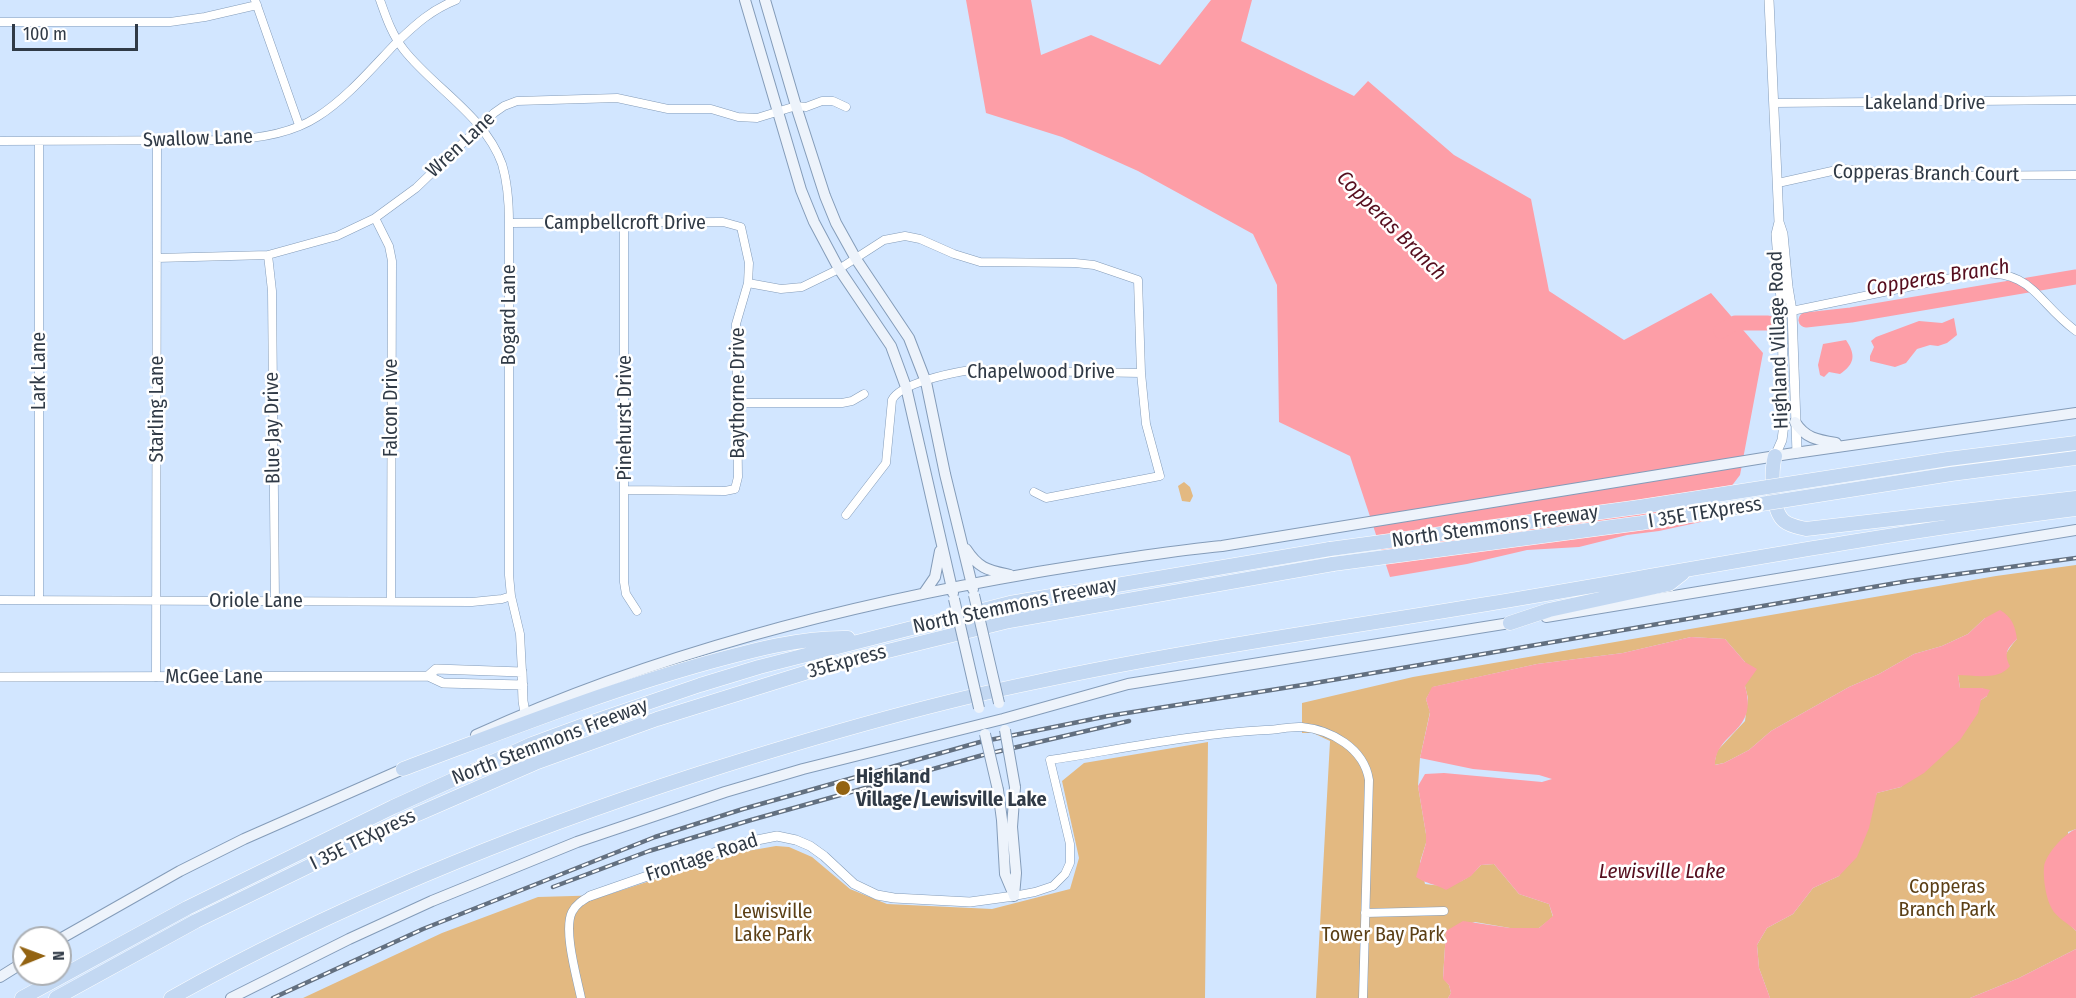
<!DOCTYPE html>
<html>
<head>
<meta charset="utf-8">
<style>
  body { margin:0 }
  #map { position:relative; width:2076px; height:998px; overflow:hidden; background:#d2e6ff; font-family:"Fira Sans Condensed",sans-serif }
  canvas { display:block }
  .north { position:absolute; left:12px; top:926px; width:60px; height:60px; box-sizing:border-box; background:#fff; border:2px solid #acb0b5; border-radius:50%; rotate:89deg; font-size:16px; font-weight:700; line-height:24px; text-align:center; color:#303a46 }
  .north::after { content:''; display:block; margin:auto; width:21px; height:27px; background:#936312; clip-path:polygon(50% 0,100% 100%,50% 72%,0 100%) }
  .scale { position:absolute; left:12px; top:24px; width:126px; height:27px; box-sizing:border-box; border:3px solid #303a46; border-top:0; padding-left:8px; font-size:18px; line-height:21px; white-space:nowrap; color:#303a46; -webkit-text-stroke:4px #fff; paint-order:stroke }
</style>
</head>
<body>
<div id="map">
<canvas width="2076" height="998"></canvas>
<div class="north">N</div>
<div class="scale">100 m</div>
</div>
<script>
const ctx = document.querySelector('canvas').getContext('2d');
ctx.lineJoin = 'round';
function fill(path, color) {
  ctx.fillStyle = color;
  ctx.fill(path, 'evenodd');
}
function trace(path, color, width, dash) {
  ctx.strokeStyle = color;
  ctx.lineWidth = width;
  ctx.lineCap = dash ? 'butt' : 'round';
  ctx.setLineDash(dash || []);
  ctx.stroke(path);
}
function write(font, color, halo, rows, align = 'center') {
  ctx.font = font + ' "Fira Sans Condensed",sans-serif';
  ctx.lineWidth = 5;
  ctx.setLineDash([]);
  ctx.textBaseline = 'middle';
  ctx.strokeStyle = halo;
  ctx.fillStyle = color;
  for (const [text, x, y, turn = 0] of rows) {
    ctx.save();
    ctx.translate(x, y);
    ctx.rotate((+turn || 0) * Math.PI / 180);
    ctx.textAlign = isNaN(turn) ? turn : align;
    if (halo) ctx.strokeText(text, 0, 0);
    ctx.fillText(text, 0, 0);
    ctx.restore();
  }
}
const green = new Path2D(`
  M1184 482 1190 487 1193 496 1190 502 1182 501 1178 486Z
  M2076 565V829L2068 832 2071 926 2076 931V949L2019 978 1970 998H1770L1759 968 1757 945 1767 928 1793 914 1813 888 1839 876 1877 793 1901 787 1981 700 1987 696 1982 688H1960L1958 675H1995C2003 662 2006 650 2017 639L1985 618 1968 634 1942 646 1914 654 1879 674 1849 687 1771 731 1749 750 1724 763 1714 765 1717 751 1745 721 1748 698 1745 686V662L1725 639 1691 637 1623 653 1537 664 1433 687 1426 699 1430 712 1420 758 1418 786 1426 834V843L1420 862 1425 884C1449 888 1465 884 1481 865L1494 864 1519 894 1549 904 1553 917 1539 928H1510L1475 922 1446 931 1443 978 1449 985 1451 993 1448 998H1316L1330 741 1313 733H1302V703L1413 677 1996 576Z
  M1208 742 1205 998H303L442 933 538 897 607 895 736 853 776 846 789 847 812 857 850 889 887 904 992 909 1070 889 1079 858 1062 781 1084 763Z`);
const water = new Path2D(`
  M966 0H1031L1041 55 1091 35 1160 65 1211 0H1252L1241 41 1354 96 1368 81 1454 155 1531 199 1549 291 1624 340 1711 293 1763 353 1740 475 1705 521 1659 531 1627 535 1579 547 1527 550 1467 564 1390 577 1350 456 1279 422 1277 285 1253 234 1138 171 1062 137 986 113Z
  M1954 318 1957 335 1947 343 1938 346 1930 345 1917 349 1906 363 1895 367 1870 361V356L1874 347 1871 341 1876 337 1919 321 1942 323Z
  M1846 340C1856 355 1855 364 1840 374L1829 372 1824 377 1820 375 1818 365 1823 344Z
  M2000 610C2012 617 2015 626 2017 639 2008 648 2003 653 2010 666 1999 681 1973 675 1958 675L1960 688H1982L1990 690 1987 696 1981 700 1978 713 1960 740 1924 773 1901 787 1877 793 1869 828 1857 857 1839 876 1813 888 1793 914 1767 928 1757 945 1759 968 1770 998H1448L1451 993 1449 985 1443 979 1446 931 1463 921 1510 928H1539L1553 916 1549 904 1519 894 1494 864 1481 865 1471 876 1446 890C1436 884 1426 884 1416 877L1426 843V834L1418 786 1425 774 1444 773 1542 782 1552 779 1539 775 1473 769 1420 758 1430 713 1426 699 1432 687 1537 664 1623 653 1691 637 1725 639 1745 662 1757 669 1745 686C1759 733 1716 731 1715 765L1724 763 1749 750 1771 731 1849 687 1879 674 1914 654 1942 646 1968 634 1985 618Z
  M2076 829V931C2069 924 2056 917 2052 909 2046 899 2043 879 2044 867 2045 855 2065 833 2076 829Z
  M2076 949V998H1970L2019 978Z`);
const river = new Path2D(`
  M1806 320 1851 315 2076 277
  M1721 331 1735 323H1768`);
const minor = new Path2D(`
  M255 0 299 125
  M380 0C386 17 392 35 404 50 434 88 485 116 502 164 508 184 509 203 509 223V575L511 596 520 634 522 672
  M0 22H170L205 17 257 5
  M1774 103 2076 100
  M0 141 224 140C254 139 291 134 317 117 347 98 372 68 397 42 416 24 431 10 456 0
  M39 141V600
  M1778 183 1841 169 1940 176 2076 175
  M375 218 389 246 392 261 391 601
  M624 222V582L626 594 637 611
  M509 223 723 222 741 227 749 263 748 283 736 324 738 477 735 489 725 491 625 490
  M268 255 272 291 275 602
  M157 258 268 255 337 236 375 218 416 188 494 113 504 106 517 101 617 98 668 109H711L738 117 757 118 796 106 806 107 822 101H833L846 107
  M748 283 781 289 802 287 839 269 884 240 905 236 920 239 954 254 980 262 1075 263 1094 265 1138 280 1141 373 1146 424 1160 476 1046 498 1034 492
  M1782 313 1971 274C2034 268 2034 300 2076 331
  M737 403H842L852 401 864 394
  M846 515 886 463 892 400C900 383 952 373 970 370L1141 373
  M0 600 472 602 502 599 511 596
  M156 677 157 141
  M1014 896 1035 892 1053 886 1065 874 1070 863V844L1050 760C1121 749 1193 734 1265 730 1277 730 1290 726 1302 727 1331 730 1364 748 1369 780L1363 998
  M1365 913 1444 911
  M581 998C577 978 563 930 572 912 576 904 583 900 590 896`);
const tertiary = new Path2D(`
  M1769 0 1779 222 1776 234 1782 313 1784 424 1782 440 1775 456
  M1779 222 1783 234 1788 287 1792 311 1797 453
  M428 676 436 669 522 672 523 701 525 713
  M0 677 428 676 443 683 523 685
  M590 896 742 843 777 836 796 840 810 846 824 856 854 884 877 895 894 898 970 902 1014 896`);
const secondary = new Path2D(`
  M745 0 801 190 814 222 839 269 891 346 906 387 953 593
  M765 0 796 106 825 196 836 223 856 259 909 338 926 382 945 474 973 589
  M1795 422C1805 438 1817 440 1836 443
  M966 549C979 569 988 570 1010 575
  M924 593 935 577 940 551
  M1546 617 2076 530
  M476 735C654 654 845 605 1038 572 1099 562 1160 552 1222 546L1788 454 2076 413
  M998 790 1002 820 1005 874 1013 893
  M1014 896 1016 873 1012 827 1015 787
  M60 939 180 871 244 839 410 766
  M0 977 24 962
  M231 998 349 939 432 901 577 842 725 792 803 769 1003 719 1128 684 1516 622`);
const motorway = new Path2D(`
  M1775 456C1771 471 1771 510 1784 521 1790 526 1798 527 1806 529L2076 498
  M1510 623 1549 610 1669 584 1683 573
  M403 769C505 731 605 691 710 662 754 650 802 637 848 638
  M22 998 187 908 393 807 532 744 589 723 700 685 759 667 1010 603 1330 549
  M56 998 196 921 404 820 535 763 657 719 827 666 1009 621 1333 564
  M171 998C339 904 518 832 701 773 811 738 923 705 1036 682 1186 650 1337 629 1487 604 1683 571 1879 534 2076 509`);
const rail = new Path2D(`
  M553 887 649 851 751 820 983 755 1129 721
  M273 998 423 929 655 837 743 809 980 742 1108 716 1309 684 1908 581 2076 558`);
const secondaryBridge = new Path2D(`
  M974 595 999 703
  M954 599 979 708
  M1005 730 1015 787
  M985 734 998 790`);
const motorwayBridge = new Path2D(`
  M1330 549 1639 507 1948 459 2076 443
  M1333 564 1641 523 1951 474 2076 458`);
const markers = [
  [843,788,8,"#936312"]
];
const streetNames = [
  ["Lakeland Drive",1925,103],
  ["Swallow Lane",198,139,-2],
  ["Wren Lane",461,145,-43],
  ["Copperas Branch Court",1926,174,1],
  ["Campbellcroft Drive",625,223],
  ["Bogard Lane",509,315,-90],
  ["Highland Village Road",1779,340,-92],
  ["Lark Lane",39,371,-90],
  ["Chapelwood Drive",1041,372],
  ["Baythorne Drive",738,393,-90],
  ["Falcon Drive",391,408,-90],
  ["Starling Lane",157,409,-90],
  ["Pinehurst Drive",625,418,-90],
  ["Blue Jay Drive",273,428,-91],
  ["I 35E TEXpress",1705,513,-9],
  ["North Stemmons Freeway",1495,527,-8],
  ["Oriole Lane",256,601],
  ["North Stemmons Freeway",1015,606,-12],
  ["35Express",847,662,-15],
  ["McGee Lane",214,677],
  ["North Stemmons Freeway",550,742,-21],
  ["I 35E TEXpress",363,840,-26],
  ["Frontage Road",702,858,-18]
];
const poiNames = [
  ["Highland",856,777],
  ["Village/Lewisville Lake",856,800]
];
const parkNames = [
  ["Copperas",1947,887],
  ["Branch Park",1947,910],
  ["Lewisville",773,912],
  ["Lake Park",773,935],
  ["Tower Bay Park",1383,935]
];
const waterNames = [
  ["Copperas Branch",1391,226,45],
  ["Copperas Branch",1938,278,-9],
  ["Lewisville Lake",1662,872]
];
fill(green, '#e3b981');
fill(water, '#fd9ea7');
trace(river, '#fd9ea7', 15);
trace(minor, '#849cb9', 9);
trace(tertiary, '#849cb9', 10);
trace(secondary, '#849cb9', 12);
trace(motorway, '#fff', 15);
trace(minor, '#fff', 8);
trace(tertiary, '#fff', 9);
trace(secondary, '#edf3fb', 10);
trace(motorway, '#c3d8f2', 14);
trace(rail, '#637080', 4.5);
trace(rail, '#fff', 2, [7]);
trace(secondaryBridge, '#849cb9', 12, []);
trace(motorwayBridge, '#fff', 15, []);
trace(secondaryBridge, '#edf3fb', 10);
trace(motorwayBridge, '#c3d8f2', 14);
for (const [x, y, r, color] of markers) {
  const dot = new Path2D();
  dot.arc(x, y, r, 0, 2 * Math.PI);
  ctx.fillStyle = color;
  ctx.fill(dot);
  trace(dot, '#fff', 2);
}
write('20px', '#303a46', '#fff', streetNames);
write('bold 20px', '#303a46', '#fff', poiNames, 'left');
write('20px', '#5b3f15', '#fff', parkNames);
write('italic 21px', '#560e1e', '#fff', waterNames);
</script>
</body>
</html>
